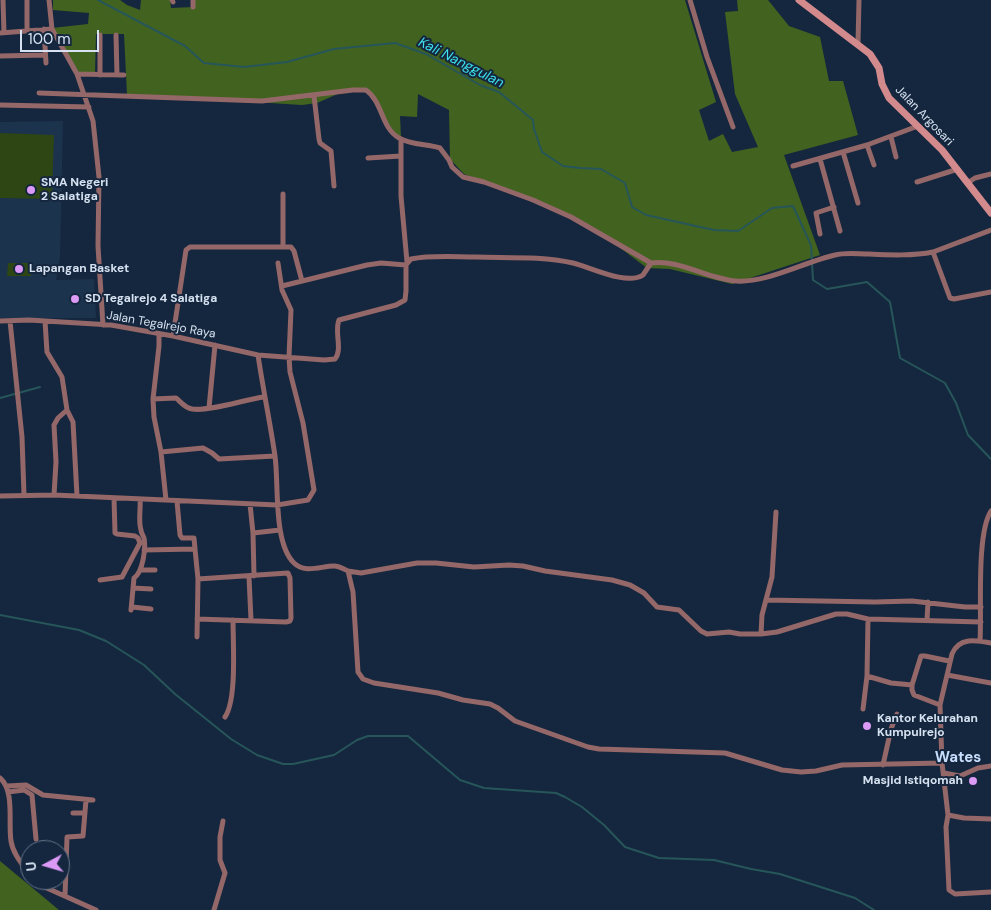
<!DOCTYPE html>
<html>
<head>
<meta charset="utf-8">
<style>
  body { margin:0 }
  #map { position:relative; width:991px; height:910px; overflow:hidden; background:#15273e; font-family:"DM Sans",sans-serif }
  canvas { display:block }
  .north { position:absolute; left:20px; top:840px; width:50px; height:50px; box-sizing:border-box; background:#15273e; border:1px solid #627286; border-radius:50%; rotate:264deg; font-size:14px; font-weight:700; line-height:20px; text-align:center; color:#d6e2f1 }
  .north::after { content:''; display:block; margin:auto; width:18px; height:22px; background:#da9af6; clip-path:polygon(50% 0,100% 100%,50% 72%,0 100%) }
  .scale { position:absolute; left:20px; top:30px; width:79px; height:22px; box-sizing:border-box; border:2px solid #d6e2f1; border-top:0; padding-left:6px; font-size:15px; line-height:18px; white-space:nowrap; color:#d6e2f1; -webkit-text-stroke:4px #15273e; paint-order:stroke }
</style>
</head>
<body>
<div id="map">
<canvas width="991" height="910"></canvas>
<div class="north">U</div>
<div class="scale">100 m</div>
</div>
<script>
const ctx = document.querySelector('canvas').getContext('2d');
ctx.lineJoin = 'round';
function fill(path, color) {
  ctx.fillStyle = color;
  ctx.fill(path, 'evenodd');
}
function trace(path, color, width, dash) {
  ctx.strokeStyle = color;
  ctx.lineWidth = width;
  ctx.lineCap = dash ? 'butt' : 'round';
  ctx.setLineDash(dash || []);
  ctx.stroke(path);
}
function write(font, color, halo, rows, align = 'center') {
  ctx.font = font + ' "DM Sans",sans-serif';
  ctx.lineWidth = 4;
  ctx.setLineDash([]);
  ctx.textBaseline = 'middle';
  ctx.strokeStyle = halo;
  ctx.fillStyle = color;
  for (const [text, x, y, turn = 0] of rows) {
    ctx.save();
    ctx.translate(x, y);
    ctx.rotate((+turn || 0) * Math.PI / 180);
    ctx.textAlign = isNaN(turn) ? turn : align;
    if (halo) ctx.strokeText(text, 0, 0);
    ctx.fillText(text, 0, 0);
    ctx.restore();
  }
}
const built = new Path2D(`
  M63 121 60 258 56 280 94 279 96 318H0V122Z`);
const green = new Path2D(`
  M0 133 54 135 52 199 0 198Z
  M8 263H31V276H7Z`);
const forest = new Path2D(`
  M53 0H120L127 5 140 10 141 0H170L171 8 194 7V0H685L716 102 699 110 709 141 723 134 732 152 758 147 735 94 725 12 738 11 737 0H768L789 26 820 37 829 81H843L858 135 784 155 820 255 732 284 670 269 647 268 615 244 570 217 464 174 450 159 449 110 418 94 417 117 400 116 401 138 396 135 368 93 349 89 317 103 302 105 127 94 124 34H96L95 73 77 74 52 28 88 24 89 13 53 10Z
  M0 861 59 910H0Z`);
const stream = new Path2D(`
  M98 0 185 46 204 63 244 67 287 62 334 49 395 43 426 54 480 85 499 92 533 120 534 129 542 152 563 166 580 168 601 169 625 183 632 207 646 215 714 230 738 231 772 208 793 206 811 245 813 280 827 289 867 282 890 302 900 358 945 383 956 403 968 435 991 459
  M0 398 40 387
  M0 615 79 630 106 641 144 665 175 694 231 739 257 755 283 764H293L334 755 357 740 368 736H408L460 780 484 788 556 793 565 797 582 807 604 825 625 847 659 858 714 860 751 869 780 874 855 898 874 910`);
const street = new Path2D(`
  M3 0 4 33
  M49 0 52 29
  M172 0 173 2
  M193 0V7
  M690 0 707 57 733 127
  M44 29 46 63
  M27 31V0
  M0 33 52 29 77 74 93 121 99 177 98 246 103 325
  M100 35V75
  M116 35 117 75
  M858 43 859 0
  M0 56 45 55
  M77 74 124 75
  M39 93 262 101 353 90H366C383 102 381 128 399 138 411 145 427 144 440 148L449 160 452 167 463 177 484 182 533 200 571 217 651 263
  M314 96 319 139 320 143 331 151 334 186
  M0 105 89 107
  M891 137 896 157
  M401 140V196L407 262
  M867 145 874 165
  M843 152 858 203
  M368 158 401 156
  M820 159 840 231
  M793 166 867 145 918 126
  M917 182 958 169
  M969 182 975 178 991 174
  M283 194V247
  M820 234 816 213 834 207
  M933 252 991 230
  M282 286 367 265 381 263 406 265
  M0 321 29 320 111 325 173 336 258 355 324 360 335 359C343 349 334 332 339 320L396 305 405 300 406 291V265L411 259C431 255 455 257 476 257 508 258 541 256 573 263 590 267 627 286 643 275L651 263C679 259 708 279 736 281 767 283 804 262 835 255 846 252 858 254 869 254 890 255 913 256 933 252L950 298 954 299 991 292
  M10 321 22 437 24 495
  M45 321 47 352 62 377 67 410 58 418 54 425 56 462 54 495
  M159 334V346L153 399 154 417 161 452 166 500
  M173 336 186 250 190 247H291L294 251 302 281
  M258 355C263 389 270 422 275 456 279 484 273 543 294 563 305 574 321 566 334 566 339 566 344 569 348 571L353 592 358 672 363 679 374 683 438 693 463 700 490 704 498 708 515 721 588 747 599 749 725 753 782 770 801 772 816 771 842 765 942 763 948 815 964 818 991 819
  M153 399 176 398C181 402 185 408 192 409 209 412 246 399 264 397
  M209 408 215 345
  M67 410 73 422 77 496
  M161 452 203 448 212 453 219 459 275 456
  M0 496 54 495 277 505 308 500 314 490 303 423 290 372 289 357 291 310 282 290 278 263
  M177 501 180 535 182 538H194L195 549
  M250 504 253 533 254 576
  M776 512 772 577 762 615 761 634 777 632 836 614H847L868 619 981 622
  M253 533 280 530
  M144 550 195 549 198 579 197 637
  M140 570H155
  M348 571 361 573 417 563H436L474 567 509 565 523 566 545 571 612 580 630 585 644 593 657 607 679 610 701 631 707 634 729 632 740 634H761
  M249 577 251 620
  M100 580 122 577 140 543 138 538 135 536 117 534 115 533 114 498
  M133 588 151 589
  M766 600 875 602 912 601 965 607H981
  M132 607 151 609
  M131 610 134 578C143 572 146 548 144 538 143 535 141 533 141 530 138 521 141 509 140 499
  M197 619 286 622 290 621 291 618 290 578 288 573 198 579
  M927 620 928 602
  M980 641C982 611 976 534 991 511
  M947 675 991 683
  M867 676 891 683 912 685
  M940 705 914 695 912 690V685L921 656H925L949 661
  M863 709 867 676 868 619
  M225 717C237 700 233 643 233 620
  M942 763 940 705 952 654C959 637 976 640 991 643
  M883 765 891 729 897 714
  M944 773 960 776 978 768 991 766
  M0 778C15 791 8 822 11 841 13 854 22 864 30 875
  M7 786 26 785 43 795 93 800
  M8 792 24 790 32 795 36 839
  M73 813H85
  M948 815 946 827 949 890 955 894 991 892
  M35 880 40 885 96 910
  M65 896 67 837 83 836 86 800
  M214 910 225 873 220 860V837L223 821`);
const secondary = new Path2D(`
  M799 0 870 54 879 68 882 84 889 98 942 150 991 213`);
const markers = [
  [31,190,5,"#da9af6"],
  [19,269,5,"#da9af6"],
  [75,299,5,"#da9af6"],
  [867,726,5,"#da9af6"],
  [973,781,5,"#da9af6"]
];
const streetNames = [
  ["Jalan Argosari",924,116,46],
  ["Jalan Tegalrejo Raya",161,325,10]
];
const poiNames = [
  ["SMA Negeri",41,183],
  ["2 Salatiga",41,197],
  ["Lapangan Basket",29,269],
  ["SD Tegalrejo 4 Salatiga",85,299],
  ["Kantor Kelurahan",877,719],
  ["Kumpulrejo",877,733],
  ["Masjid Istiqomah",963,781,"right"]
];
const waterNames = [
  ["Kali Nanggulan",461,63,27]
];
const quarterNames = [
  ["Wates",958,758]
];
fill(built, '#1c334e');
fill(green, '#2d4614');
fill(forest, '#41631f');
trace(stream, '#27565a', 2);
trace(street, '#946768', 5);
trace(secondary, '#d28a8d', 7);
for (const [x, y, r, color] of markers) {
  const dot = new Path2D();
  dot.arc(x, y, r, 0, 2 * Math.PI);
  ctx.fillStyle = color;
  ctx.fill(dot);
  trace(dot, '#15273e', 2);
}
write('12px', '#d6e2f1', '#15273e', streetNames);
write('bold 12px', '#d6e2f1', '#15273e', poiNames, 'left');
write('italic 14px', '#3ddde9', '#15273e', waterNames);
write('bold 15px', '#c7defd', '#15273e', quarterNames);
</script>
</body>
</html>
